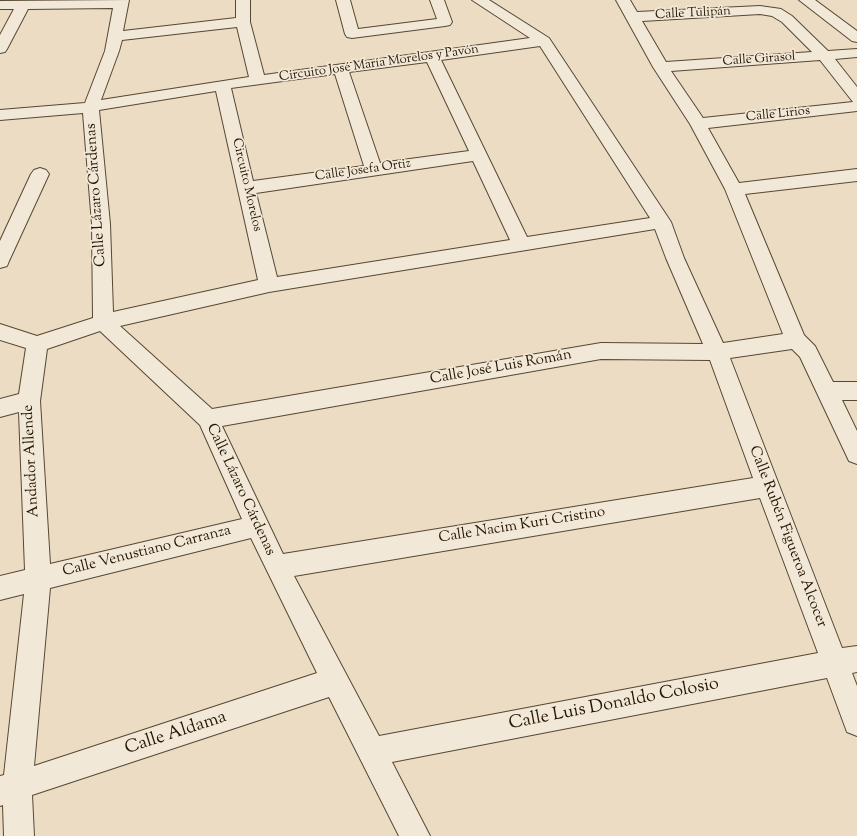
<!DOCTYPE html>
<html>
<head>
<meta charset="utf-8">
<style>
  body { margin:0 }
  canvas { display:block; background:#ebdcc3 }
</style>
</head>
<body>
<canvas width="857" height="836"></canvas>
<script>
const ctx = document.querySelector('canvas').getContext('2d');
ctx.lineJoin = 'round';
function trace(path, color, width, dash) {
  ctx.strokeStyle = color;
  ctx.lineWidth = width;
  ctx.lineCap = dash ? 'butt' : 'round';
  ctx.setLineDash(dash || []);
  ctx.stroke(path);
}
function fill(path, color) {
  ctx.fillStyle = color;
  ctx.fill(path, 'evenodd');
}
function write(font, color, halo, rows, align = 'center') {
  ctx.font = font + ' "Sorts Mill Goudy",serif';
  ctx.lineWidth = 3.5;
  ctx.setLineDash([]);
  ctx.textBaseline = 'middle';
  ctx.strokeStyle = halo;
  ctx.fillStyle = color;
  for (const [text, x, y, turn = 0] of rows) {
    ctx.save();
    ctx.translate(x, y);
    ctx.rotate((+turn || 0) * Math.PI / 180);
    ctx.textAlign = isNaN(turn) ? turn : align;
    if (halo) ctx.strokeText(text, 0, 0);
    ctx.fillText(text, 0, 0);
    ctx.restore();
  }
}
const minor = new Path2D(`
  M129 0 123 31 236 18V0H250V22L264 75 530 38 472 0H489L549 38 551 41 671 222 684 258 723 343 783 334 725 189 690 124 653 67 616 0H630L637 12 760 6 781 9 792 16 828 51 857 49V57L835 59 857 87V111L708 128 739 183 857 169V181L745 194 804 335 815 346 833 382H857V400H842L857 431V464L849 461 800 357 792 349 730 358 842 648 857 646V672L852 673 857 686V736L847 732 827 678 392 762 430 836H399L329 697 32 795 34 836H4L3 805 0 806V776L4 775 24 594 0 600V576L25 570 19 412 0 417V399L19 394 26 348 0 340V324L37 336 93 318 92 224 83 113 0 120V110L85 103 105 51 113 8 28 9 7 49 5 52 0 53V35L14 9H0V1ZM760 14 772 16 782 22 812 52 666 62 642 21ZM237 27 249 77 101 100 119 51 122 40ZM540 46 650 218 527 237 441 60ZM820 60 853 102 703 118 671 71ZM427 62 469 151 380 163 349 72ZM335 74 364 166 253 181 231 88ZM216 91 258 280 113 312 110 224 99 110ZM473 161 510 240 277 277 256 193ZM655 229 666 258 703 344 601 343 212 409 120 326 269 292ZM100 331 200 425 242 519 50 564 40 401 47 349ZM601 359 710 360 753 478 283 554 222 426ZM760 498 818 653 379 736 294 576ZM251 538 317 673 34 766 50 588Z
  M336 0H350L358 29 437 19 430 0H444L452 22 450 25 445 26 352 38 347 37 345 34Z
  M799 0H815L857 31V42L852 41Z
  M40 168 46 170 49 174 9 261 7 266 0 268V241L31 174 34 170Z`);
const farStreetnames = [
  ["Calle Tulipán",693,14,-3],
  ["Calle Girasol",759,60,-4],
  ["Circuito José María Morelos y Pavón",379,64,-8],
  ["Calle Lirios",778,115,-6],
  ["Calle Josefa Ortiz",363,171,-8],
  ["Circuito Morelos",246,185,77]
];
const streetNames = [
  ["Calle Lázaro Cárdenas",97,195,-94],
  ["Calle José Luis Román",501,368,-10],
  ["Andador Allende",32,461,-93],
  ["Calle Lázaro Cárdenas",240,490,65],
  ["Calle Nacim Kuri Cristino",522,526,-9],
  ["Calle Rubén Figueroa Alcocer",787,537,69],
  ["Calle Venustiano Carranza",147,552,-14]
];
const nearStreetnames = [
  ["Calle Luis Donaldo Colosio",614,705,-11],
  ["Calle Aldama",176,734,-18]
];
trace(minor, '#564832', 2);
fill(minor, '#f2e8d8');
write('13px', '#251601', '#f2e8d8', farStreetnames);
write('15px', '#251601', '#f2e8d8', streetNames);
write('18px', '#251601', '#f2e8d8', nearStreetnames);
</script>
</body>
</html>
